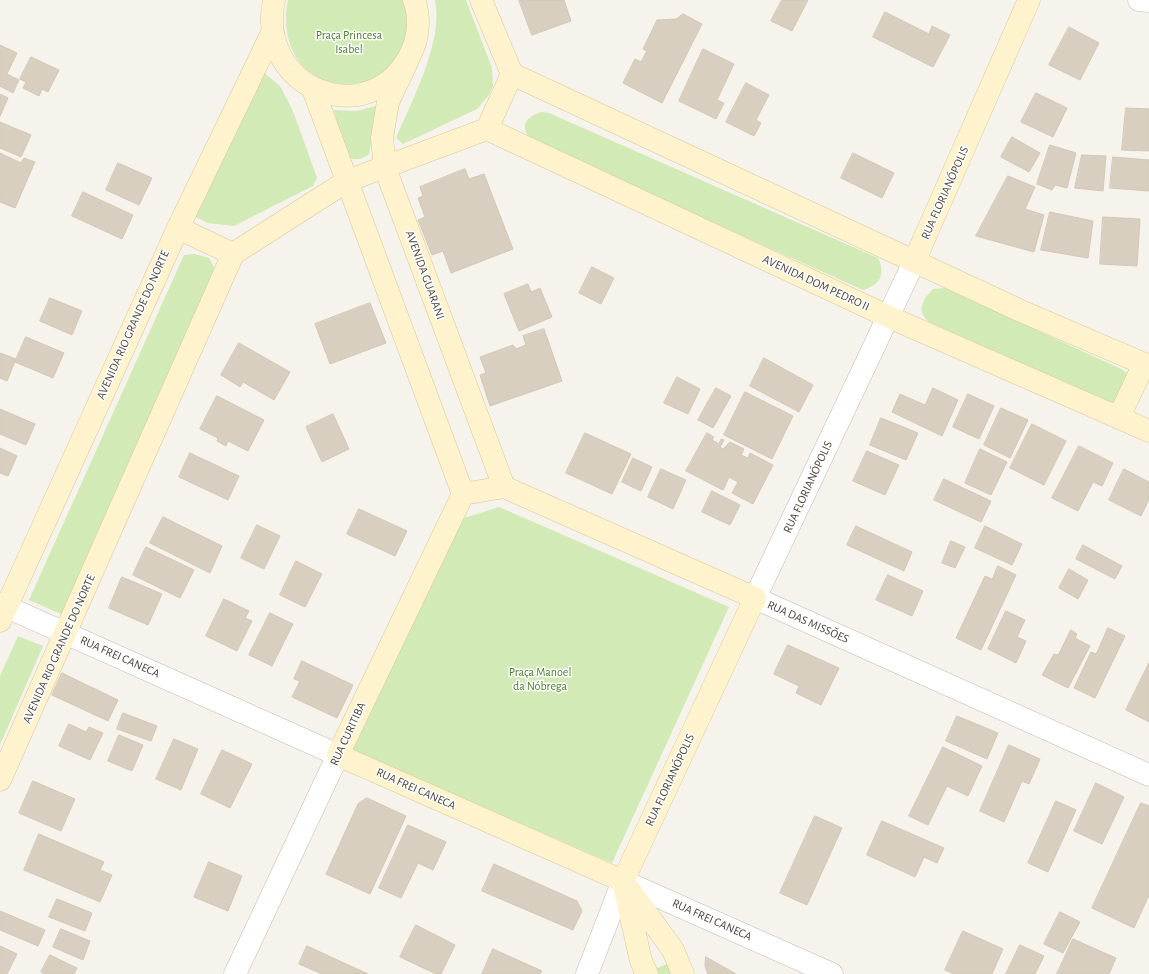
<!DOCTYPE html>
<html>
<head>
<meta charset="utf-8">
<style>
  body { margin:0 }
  canvas { display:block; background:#f6f3ec }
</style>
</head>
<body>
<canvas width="1149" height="974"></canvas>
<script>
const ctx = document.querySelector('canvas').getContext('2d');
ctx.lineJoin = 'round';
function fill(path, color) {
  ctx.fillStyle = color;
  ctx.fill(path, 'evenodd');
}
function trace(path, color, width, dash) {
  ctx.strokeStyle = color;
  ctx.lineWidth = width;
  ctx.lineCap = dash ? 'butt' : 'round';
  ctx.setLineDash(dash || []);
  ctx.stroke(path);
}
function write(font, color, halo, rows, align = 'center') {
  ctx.font = font + ' "Alegreya Sans",sans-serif';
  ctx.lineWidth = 3;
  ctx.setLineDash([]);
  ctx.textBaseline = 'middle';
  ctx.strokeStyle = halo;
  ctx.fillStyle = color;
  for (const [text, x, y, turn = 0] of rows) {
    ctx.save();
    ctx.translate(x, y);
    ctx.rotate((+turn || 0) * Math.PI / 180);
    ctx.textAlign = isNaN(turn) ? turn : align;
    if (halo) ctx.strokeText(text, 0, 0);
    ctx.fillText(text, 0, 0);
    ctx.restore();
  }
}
const green = new Path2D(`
  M288 0H408C408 9 411 35 408 42 406 48 400 53 397 57 394 62 390 68 386 72 377 80 361 84 349 84 301 85 279 43 288 0Z
  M435 0H466L492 68 493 86 489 95 477 109 403 144 396 138C412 101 444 40 435 0Z
  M262 71 280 86 293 111 317 178 313 186 234 226 207 223 194 216Z
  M379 105 369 154C362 160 357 160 348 158L343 148 334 110 357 111Z
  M542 112 549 113 878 258C886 274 880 285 863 290L536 143C518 130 523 117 542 112Z
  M195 254 209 258 215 269 63 615 29 600 184 255Z
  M945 288 1121 369 1129 374 1120 403H1109L929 322C916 311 922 300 933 289Z
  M499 507 729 607 612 863 350 749 458 520Z
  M18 636 43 646 0 745V676Z
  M672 962 677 974H654L652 970Z`);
const building = new Path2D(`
  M519 0H564L571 21 532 35Z
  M782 0H808L792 31 771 21Z
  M885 12 929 34 932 26 950 35 933 67 873 37Z
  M683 14 702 24 662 103 623 83 635 59 641 62 647 51 643 49 657 20 676 19Z
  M1069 27 1099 43 1080 80 1049 65Z
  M0 45 17 53 7 74 19 80 13 93 0 86Z
  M703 49 734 64 717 100 724 103 716 119 679 101Z
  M31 57 59 70 48 92 42 89 39 96 23 88 26 82 20 79Z
  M746 83 769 95 756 120 761 123 754 136 726 122Z
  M1036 93 1067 108 1053 137 1021 122Z
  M0 94 8 98 0 116Z
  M1126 108 1149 109V151L1122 150Z
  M0 122 31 135 21 157 0 148Z
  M1012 137 1040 153 1029 172 1001 157Z
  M1050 145 1076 153 1067 188 1055 185 1052 190 1037 184Z
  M0 153 21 163 24 158 35 162 15 208 0 202Z
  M853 153 894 173 882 198 841 178Z
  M1082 155 1106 156 1103 191 1075 188Z
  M1113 157 1149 160V191L1110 188Z
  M118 163 152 178 139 205 106 190Z
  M465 169 469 179 484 174 513 249 451 273 443 251 432 255 418 220 425 217 418 198 423 196 420 187Z
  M1008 176 1035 187 1025 209 1044 215 1034 252 976 236Z
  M83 192 133 215 122 239 72 216Z
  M1050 212 1093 221 1088 258 1041 250Z
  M1103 217 1140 219 1137 266 1100 264Z
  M592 267 614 278 601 304 579 293Z
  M528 284 531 292 540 288 552 317 519 331 504 294Z
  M50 298 82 311 72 335 40 321Z
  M370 303 386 343 330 364 315 324Z
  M544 329 562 381 490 406 480 375 486 373 480 357 513 345 516 349 526 345 523 336Z
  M26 337 64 353 53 378 15 362Z
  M239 343 290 372 274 400 243 382 240 387 221 375Z
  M0 353 16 359 7 381 0 378Z
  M764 358 813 385 799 412 750 386Z
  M677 377 700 389 688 414 664 403Z
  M716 388 731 396 713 428 698 420Z
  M933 388 958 400 942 436 892 412 900 394 925 405Z
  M745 392 793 416 772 459 724 435Z
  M968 394 994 406 979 439 953 427Z
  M217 396 264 420 248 451 228 441 226 446 217 441 218 438 200 429Z
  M1001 408 1028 420 1010 458 984 445Z
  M0 409 35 424 26 445 0 434Z
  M333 414 349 449 322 462 306 427Z
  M881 418 918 433 906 460 870 445Z
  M1032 424 1066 441 1044 485 1010 468Z
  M585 433 631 454 612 494 566 473Z
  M707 433 714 437 712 440 719 444 721 439 724 440 720 447 723 449 730 442 744 449 741 455 748 458 750 453 773 465 753 504 732 493 738 482 729 477 723 490 686 471Z
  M1079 446 1113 463 1102 486 1093 482 1078 511 1052 498Z
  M0 448 17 456 8 476 0 473Z
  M980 449 1007 462 991 495 965 483Z
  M867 451 899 465 885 495 853 481Z
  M190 453 239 476 228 500 179 477Z
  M633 458 652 467 641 491 622 482Z
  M661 469 686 480 673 509 648 497Z
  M1124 469 1149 482V499L1141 516 1109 500Z
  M944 479 991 501 981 522 934 500Z
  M712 491 740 505 730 525 702 512Z
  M359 509 407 531 395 556 347 534Z
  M163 517 222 546 210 573 150 543Z
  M257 525 280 536 264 569 241 558Z
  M856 526 912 552 904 571 847 545Z
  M985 526 1022 544 1012 565 975 548Z
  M951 541 965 547 955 568 942 563Z
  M1083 545 1122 566 1115 579 1076 559Z
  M146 547 194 570 180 598 133 575Z
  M296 561 322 574 305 607 280 595Z
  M998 566 1016 575 981 650 956 638 985 576 992 579Z
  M1069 569 1088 580 1078 599 1059 588Z
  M888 575 923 591 912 616 876 600Z
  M122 577 162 594 148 625 109 608Z
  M224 599 249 611 245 618 252 621 237 651 206 636Z
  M1006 611 1025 620 1017 637 1026 641 1016 663 988 649Z
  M270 613 293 624 272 666 249 655Z
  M1108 628 1125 636 1095 698 1074 688 1091 652 1096 654Z
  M1071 630 1077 634 1075 638 1090 646 1068 688 1042 675 1054 654 1058 655Z
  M788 645 839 668 821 705 796 693 799 686 774 674Z
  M302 661 353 685 337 718 292 697 300 681 294 679Z
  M1149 663V722L1126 710Z
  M62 673 118 700 108 721 52 695Z
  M123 713 157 726 151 741 117 729Z
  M957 716 998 733 987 759 946 741Z
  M69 724 86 732 89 727 103 733 90 760 59 746Z
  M119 735 143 745 132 771 108 761Z
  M174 739 198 749 181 790 156 779Z
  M1009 745 1040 759 1029 784 1022 781 1004 822 980 811Z
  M943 747 982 766 968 796 947 786 928 825 909 816Z
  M222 750 252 764 230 808 201 794Z
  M33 781 75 799 61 831 19 813Z
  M1096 783 1124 797 1102 844 1074 831Z
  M367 798 406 816 370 894 326 874 358 804Z
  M1056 801 1076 810 1048 872 1028 863Z
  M1141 803 1149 806V895L1134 928 1092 908Z
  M815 816 842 828 807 905 780 893Z
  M882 821 944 848 937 863 924 857 915 877 867 855Z
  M408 825 446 842 433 870 418 863 401 898 379 888Z
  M39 834 104 862 100 870 112 875 100 902 24 870Z
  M209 862 242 876 228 911 194 897Z
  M494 864 577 901 582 911 573 930 482 891Z
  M57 899 92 913 85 931 49 917Z
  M0 911 45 930 38 946 0 930Z
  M1060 912 1080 922 1063 953 1044 944Z
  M416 925 455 945 441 974H436L400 957Z
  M61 929 90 941 83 960 53 947Z
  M963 931 1003 949 992 974H954L945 970Z
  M1073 939 1116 958 1109 974H1057Z
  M1020 945 1044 956 1035 974H1006Z
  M0 946 17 954 7 974H0Z
  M307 946 368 974H322L299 964Z
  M493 949 542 971 540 974H482Z
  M50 955 77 968 74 974H45L41 972Z
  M706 957 736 974H708L705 966Z`);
const street = new Path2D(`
  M1139 0 1149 1
  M914 262 755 598 1149 775
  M0 604 338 755 235 974
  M587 974 623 881 832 974`);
const secondary = new Path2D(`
  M274 0C255 92 374 134 412 51 419 35 420 16 414 0
  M481 0 512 74
  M407 62 388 102 382 138 385 168 504 487
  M512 74 1021 311 1149 366
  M313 89 463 494
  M487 129 889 317 1149 431
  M487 129 512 74
  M178 228 233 254
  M233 254 347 181 487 129
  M914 262 1029 0
  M1119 417 1144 364
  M463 494 504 487 755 598 623 881
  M463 494 338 755 623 881
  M0 621 178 228 272 33
  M0 780 233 254
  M623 881 673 950 683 974
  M625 890 641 961 647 974`);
const parkNames = [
  ["Praça Princesa",349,35],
  ["Isabel",349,49],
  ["Praça Manoel",540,672],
  ["da Nóbrega",540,686]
];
const streetNames = [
  ["RUA FLORIANÓPOLIS",945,193,-66],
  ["AVENIDA GUARANI",425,275,70],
  ["AVENIDA DOM PEDRO II",816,283,25],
  ["AVENIDA RIO GRANDE DO NORTE",133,325,-66],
  ["RUA FLORIANÓPOLIS",808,487,-65],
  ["RUA DAS MISSÕES",808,622,24],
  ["AVENIDA RIO GRANDE DO NORTE",59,649,-66],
  ["RUA FREI CANECA",120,657,24],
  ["RUA CURITIBA",348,734,-65],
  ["RUA FLORIANÓPOLIS",670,780,-65],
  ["RUA FREI CANECA",416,789,24],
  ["RUA FREI CANECA",712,920,24]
];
fill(green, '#d2eab5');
fill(building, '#d8cfc1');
trace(building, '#d3c7b4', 1);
trace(street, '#c2bbae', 23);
trace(secondary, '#d6c79b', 23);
trace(street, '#fff', 22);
trace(secondary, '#fff3cd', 22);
write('12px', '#4a7f2a', '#fff', parkNames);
write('12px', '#4b4439', '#fff', streetNames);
</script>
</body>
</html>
